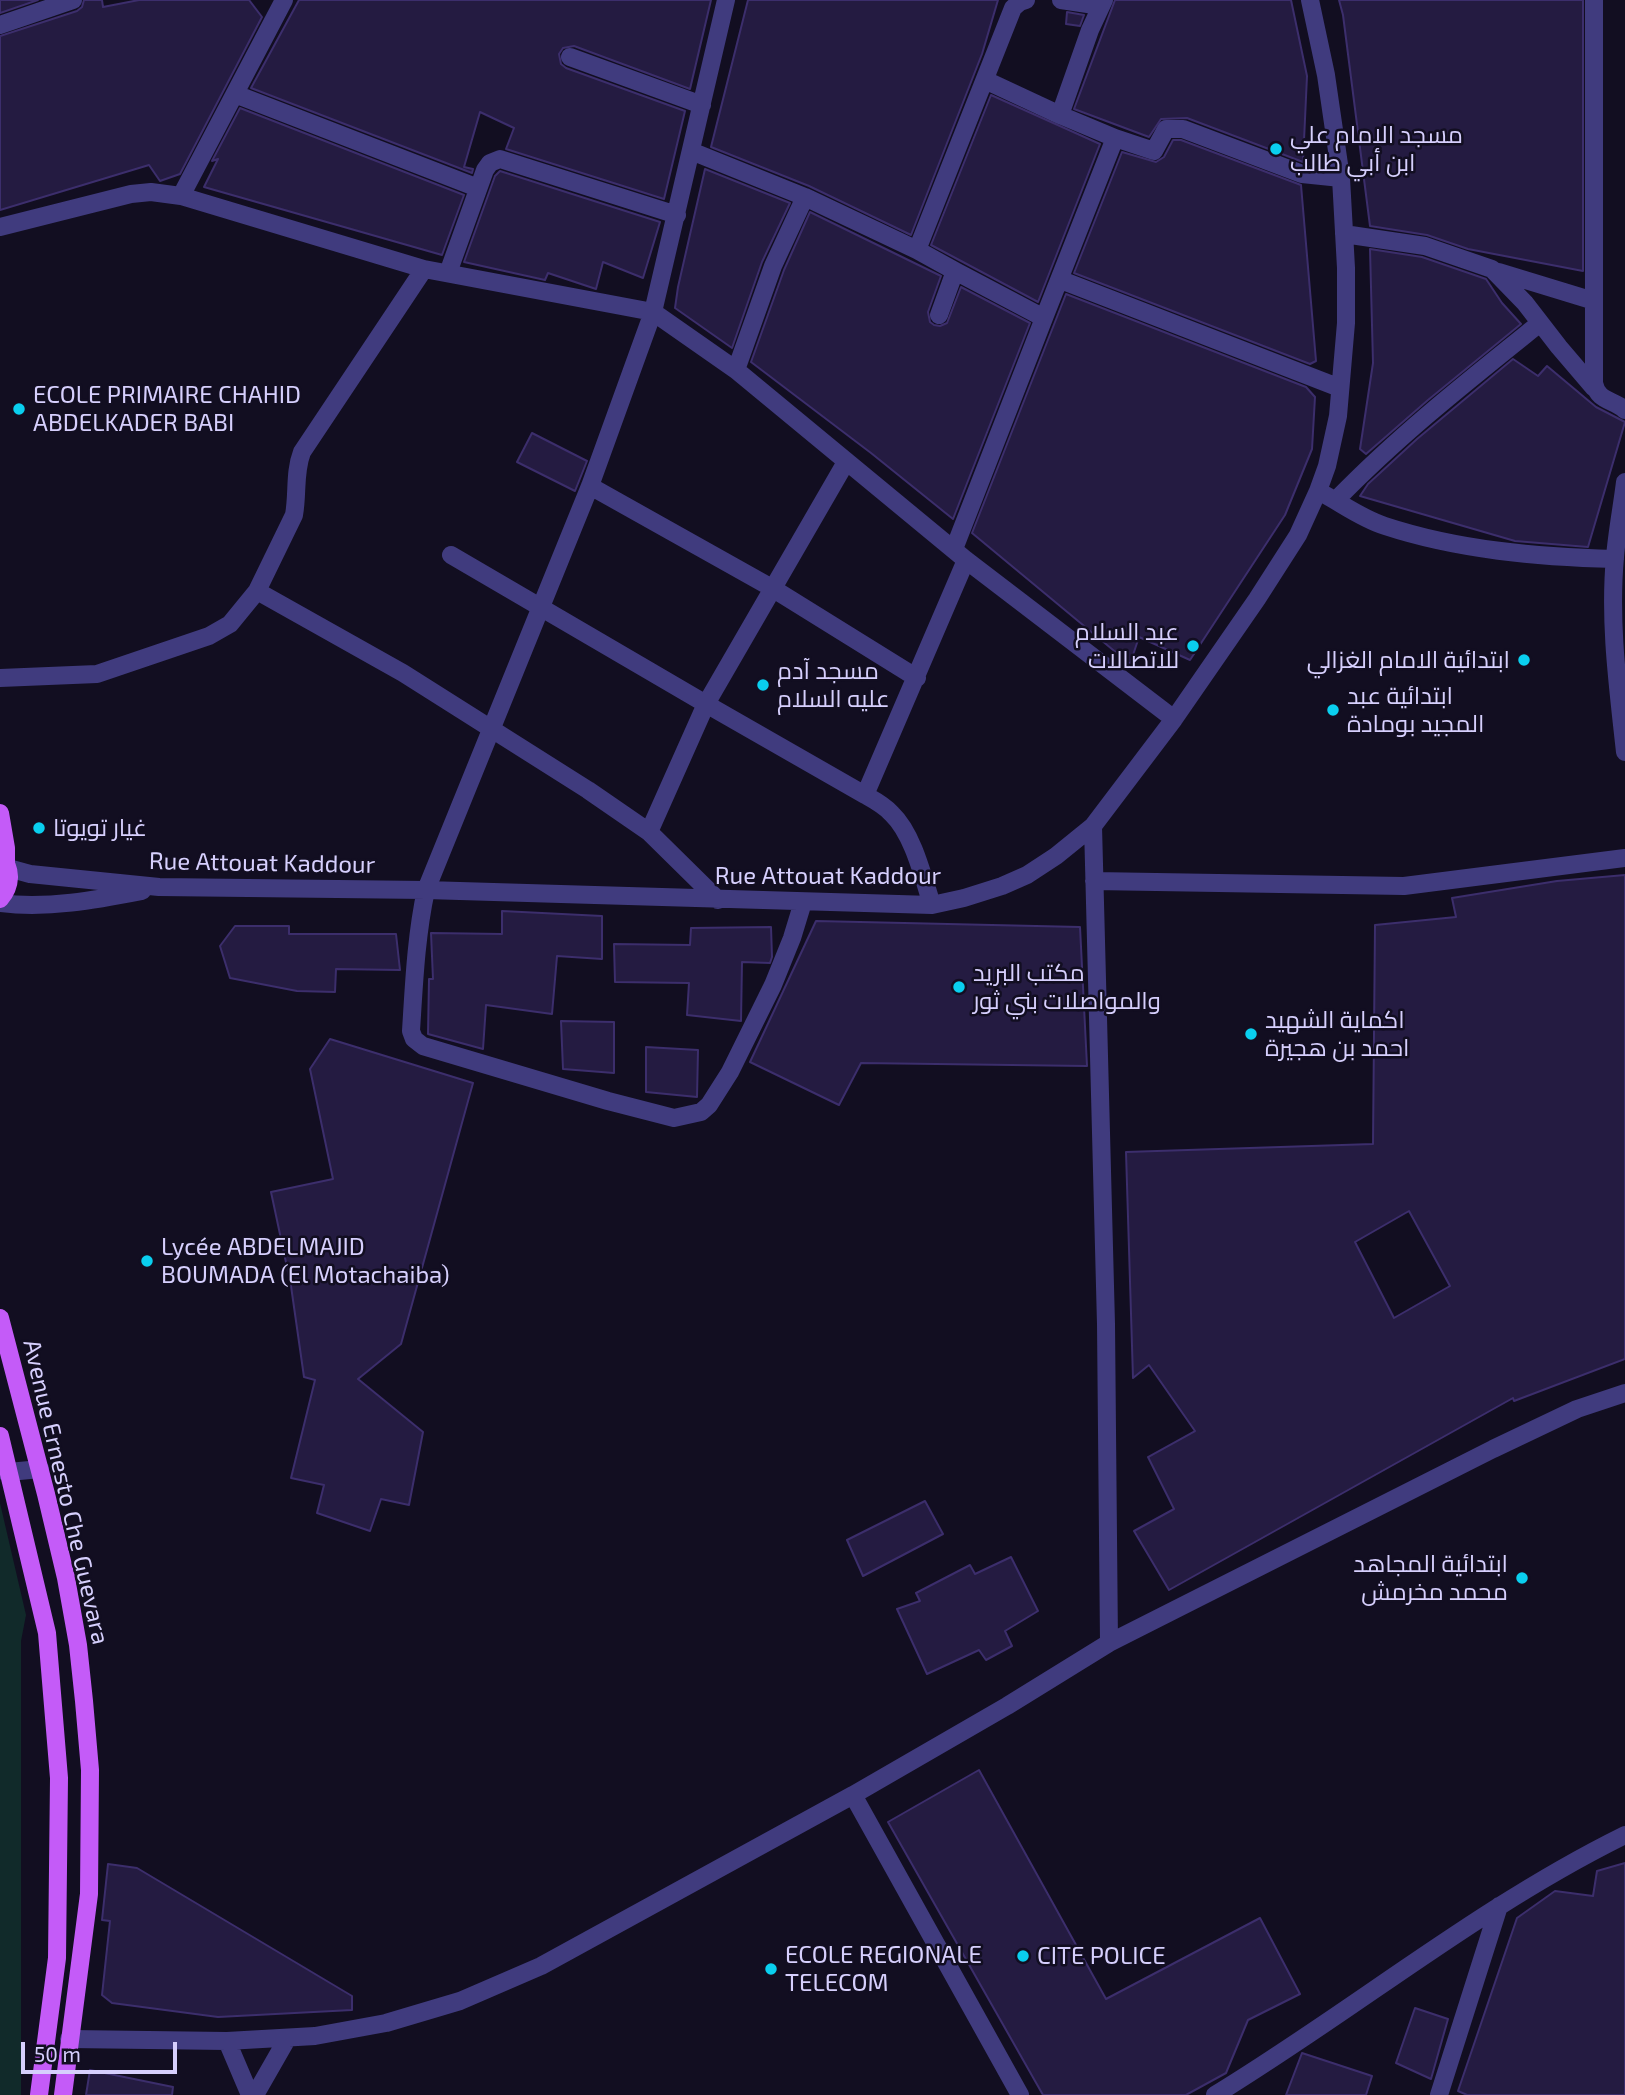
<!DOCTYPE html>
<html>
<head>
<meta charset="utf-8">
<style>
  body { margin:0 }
  #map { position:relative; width:1625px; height:2095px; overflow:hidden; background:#120e21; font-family:"Exo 2",sans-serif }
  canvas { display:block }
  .scale { position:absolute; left:21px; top:2042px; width:156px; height:32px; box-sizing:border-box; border:4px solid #d6cffd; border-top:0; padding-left:9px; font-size:21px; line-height:24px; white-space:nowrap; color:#d6cffd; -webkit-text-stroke:5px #120e21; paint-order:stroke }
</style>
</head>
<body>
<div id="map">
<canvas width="1625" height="2095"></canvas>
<div class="scale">50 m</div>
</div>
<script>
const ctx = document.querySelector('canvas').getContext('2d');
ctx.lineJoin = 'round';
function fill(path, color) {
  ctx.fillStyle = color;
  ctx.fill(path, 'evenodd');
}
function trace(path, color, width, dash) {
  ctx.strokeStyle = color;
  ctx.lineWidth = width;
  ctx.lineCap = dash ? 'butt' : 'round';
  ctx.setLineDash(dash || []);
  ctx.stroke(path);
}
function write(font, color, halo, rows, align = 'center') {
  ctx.font = font + ' "Exo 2",Cairo,sans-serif';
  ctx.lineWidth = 5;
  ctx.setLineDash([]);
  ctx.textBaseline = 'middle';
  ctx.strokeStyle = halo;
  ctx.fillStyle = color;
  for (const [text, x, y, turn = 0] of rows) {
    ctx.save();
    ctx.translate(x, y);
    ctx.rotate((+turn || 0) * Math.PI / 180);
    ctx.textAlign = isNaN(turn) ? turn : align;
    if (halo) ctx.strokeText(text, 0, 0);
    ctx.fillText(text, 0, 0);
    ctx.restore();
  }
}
const green = new Path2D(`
  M0 1503 26 1615 21 1641V2095H0Z`);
const building = new Path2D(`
  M0 0H38L0 13Z
  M84 0H102L103 7 139 0H249L262 17 180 174 160 181 149 165 0 210V36L77 11 82 7Z
  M299 0H711L690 89 574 46 563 48 559 54 561 64 566 68 685 111 664 199 506 149 514 128 480 112 464 167 473 169 472 173 251 88Z
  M748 0H998L982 54 911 235 809 186 711 147Z
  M1115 0H1291L1307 76 1303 162 1187 118 1161 119 1149 137 1074 109Z
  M1339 0H1583V271L1468 249 1427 235 1370 226 1343 15Z
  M1067 12 1084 15 1080 26 1066 24Z
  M991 95 1100 144 1038 302 931 245Z
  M240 108 464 195 442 255 204 187 218 159 212 161Z
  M1173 140H1181L1301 185 1316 361 1310 364 1074 273 1122 152 1156 162 1164 157Z
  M705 169 790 203 762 262 732 348 675 308 678 287Z
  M500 171 660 222 643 278 603 262 596 289 548 273 545 280 464 262 495 176Z
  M810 212 941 276 928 312 930 322 934 325 940 326 947 323 961 287 1030 323 953 519 871 453 751 362 784 270Z
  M1370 249 1422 257 1486 279 1502 303 1521 324 1428 400 1366 454 1360 449 1373 363Z
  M1066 294 1306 387 1315 397 1312 449 1285 515 1190 660 1139 637 1130 664 972 533Z
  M1513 359 1538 376 1547 366 1596 407 1625 422 1588 547 1515 541 1360 496 1368 484 1417 439Z
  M532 433 587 461 575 491 517 462Z
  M1625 875V1359L1514 1401 1513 1398 1169 1590 1134 1531 1174 1509 1148 1457 1195 1431 1149 1365 1133 1378 1126 1152 1373 1144 1375 925 1456 917 1452 898 1557 881ZM1409 1211 1450 1286 1394 1318 1355 1242Z
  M502 911 602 916V959L557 956 552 1014 486 1005 483 1049 428 1034 429 979H433L431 933 502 934Z
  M816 921 1080 927 1087 1066 861 1063 839 1105 750 1062Z
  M235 926H289V934H396L400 970 336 969 335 992 297 991 230 978 220 946Z
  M771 927 772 957 770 963 742 962 741 1021 687 1015 689 983 615 982 614 944 690 945 691 928Z
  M561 1021 614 1022V1073L563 1069Z
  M330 1039 473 1083 401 1344 358 1379 423 1432 409 1505 381 1499 370 1531 317 1513 324 1485 291 1478 315 1380 304 1377 291 1286 271 1192 333 1179 310 1069Z
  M646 1047 698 1050 697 1097 646 1092Z
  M925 1501 943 1534 863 1576 847 1540Z
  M1011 1557 1038 1611 1005 1631 1012 1646 986 1660 979 1650 927 1674 897 1609 920 1601 916 1593 970 1565 975 1574Z
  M979 1770 1106 1999 1260 1918 1300 1994 1248 2020 1226 2073 1186 2095H1043L888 1822Z
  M1625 1863V2095H1467L1458 2091 1517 1918 1555 1891 1593 1896 1597 1871Z
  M108 1864 137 1868 352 1996V2010L218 2017 112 2003 102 1995 110 1921 102 1920Z
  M1415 2008 1448 2019 1431 2079 1396 2063Z
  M1302 2053 1372 2076 1366 2095H1286Z
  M90 2070 173 2087 172 2095H86Z`);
const minor = new Path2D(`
  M726 0 653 312 590 486 426 890C416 936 414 984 411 1031L414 1039 423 1046 608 1101 674 1118 701 1112 709 1105 730 1072 773 985 792 938 803 902
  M1061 0 1101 6
  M1104 0 1090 30 1060 115 1115 138
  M1594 0V383C1598 402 1613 399 1625 410
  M0 25 73 0
  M570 57 702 105
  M985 80 1060 115
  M235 94 478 188
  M691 151 805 197
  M181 196 284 0
  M0 227 131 194 151 192 181 196 424 269 653 312 736 370 966 560 1174 719
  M1344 234 1425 246 1492 269 1525 303 1559 347 1594 388
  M917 250 1013 8 1020 2 1026 0
  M1499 272 1594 301
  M448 273 485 170 490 163 500 159 677 215
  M1061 280 1340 388
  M939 315 955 271 1044 318 954 549
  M1044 318 1115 138 1154 151 1166 129H1183L1302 174 1341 178
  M736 370 773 266 805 197 917 250 955 271
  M846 462 706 704 865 795 966 560
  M1625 482C1622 507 1617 532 1615 557 1609 622 1618 687 1625 752
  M590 486 772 588 917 678
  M1318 491C1340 502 1360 518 1385 526 1458 550 1538 557 1615 559
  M1336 500C1399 435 1469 380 1540 323
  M451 555 706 704 649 832
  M257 591 403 673 588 790 649 832 718 900
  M0 678 97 674 209 636 230 624 257 591 294 515C298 493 294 473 302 452L424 269
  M865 795C874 800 884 805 892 814 913 834 923 877 932 905
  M1093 826 1106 1324 1109 1643
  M8 868 30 874 159 887 426 890 932 905 964 898 1002 886 1027 875 1056 856 1093 826 1174 719 1257 599 1298 535 1318 491 1327 466 1338 416 1346 323V268L1341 178 1326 75 1310 0
  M1094 881 1404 886 1625 858
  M0 903C47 909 96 900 142 891
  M0 1470 9 1472 40 1469
  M853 1795 1020 2095
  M69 2039 227 2041 315 2036 386 2023 460 2001 541 1966 853 1795 1007 1706 1109 1643 1493 1449 1577 1409 1625 1393
  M227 2041 250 2095
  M255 2095 287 2039
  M1215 2095C1353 2011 1479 1907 1625 1835
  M1439 2095 1499 1906`);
const major = new Path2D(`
  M0 813 6 848V862
  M0 857C13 869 11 886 0 899
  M0 1318 46 1494 66 1578 78 1645 84 1701 90 1770 89 1894 63 2095
  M0 1436 47 1633 59 1778 57 1958 39 2095`);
const markers = [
  [1276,149,7,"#0acfef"],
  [19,409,7,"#0acfef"],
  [1193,646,7,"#0acfef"],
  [1524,660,7,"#0acfef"],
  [763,685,7,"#0acfef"],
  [1333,710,7,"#0acfef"],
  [39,828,7,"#0acfef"],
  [959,987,7,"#0acfef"],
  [1251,1034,7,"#0acfef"],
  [147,1261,7,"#0acfef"],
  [1522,1578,7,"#0acfef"],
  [1023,1956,7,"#0acfef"],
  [771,1969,7,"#0acfef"]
];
const poiNames = [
  ["مسجد الامام علي",1290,135],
  ["ابن أبي طالب",1290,163],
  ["ECOLE PRIMAIRE CHAHID",33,395],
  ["ABDELKADER BABI",33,423],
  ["عبد السلام",1179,632,"right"],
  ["للاتصالات",1179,660,"right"],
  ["ابتدائية الامام الغزالي",1510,660,"right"],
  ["مسجد آدم",777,671],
  ["عليه السلام",777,699],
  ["ابتدائية عبد",1347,696],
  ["المجيد بومادة",1347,724],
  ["غيار تويوتا",53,828],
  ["مكتب البريد",973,973],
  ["والمواصلات بني ثور",973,1001],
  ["اكماية الشهيد",1265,1020],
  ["احمد بن هجيرة",1265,1048],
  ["Lycée ABDELMAJID",161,1247],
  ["BOUMADA (El Motachaiba)",161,1275],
  ["ابتدائية المجاهد",1508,1564,"right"],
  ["محمد مخرمش",1508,1592,"right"],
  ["ECOLE REGIONALE",785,1955],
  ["TELECOM",785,1983],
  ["CITE POLICE",1037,1956]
];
const streetNames = [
  ["Rue Attouat Kaddour",262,863,1],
  ["Rue Attouat Kaddour",828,876],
  ["Avenue Ernesto Che Guevara",66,1492,77]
];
fill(green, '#112a2a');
fill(building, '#241b41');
trace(building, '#3c2e6c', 2);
trace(minor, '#403b7e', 18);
trace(major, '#c45bf8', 18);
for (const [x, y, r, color] of markers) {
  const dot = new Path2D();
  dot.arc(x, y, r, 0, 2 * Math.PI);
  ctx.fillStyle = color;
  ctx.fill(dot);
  trace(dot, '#120e21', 2.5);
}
write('24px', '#d6cffd', '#120e21', poiNames, 'left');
write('24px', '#d6cffd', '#120e21', streetNames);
</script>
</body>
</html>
